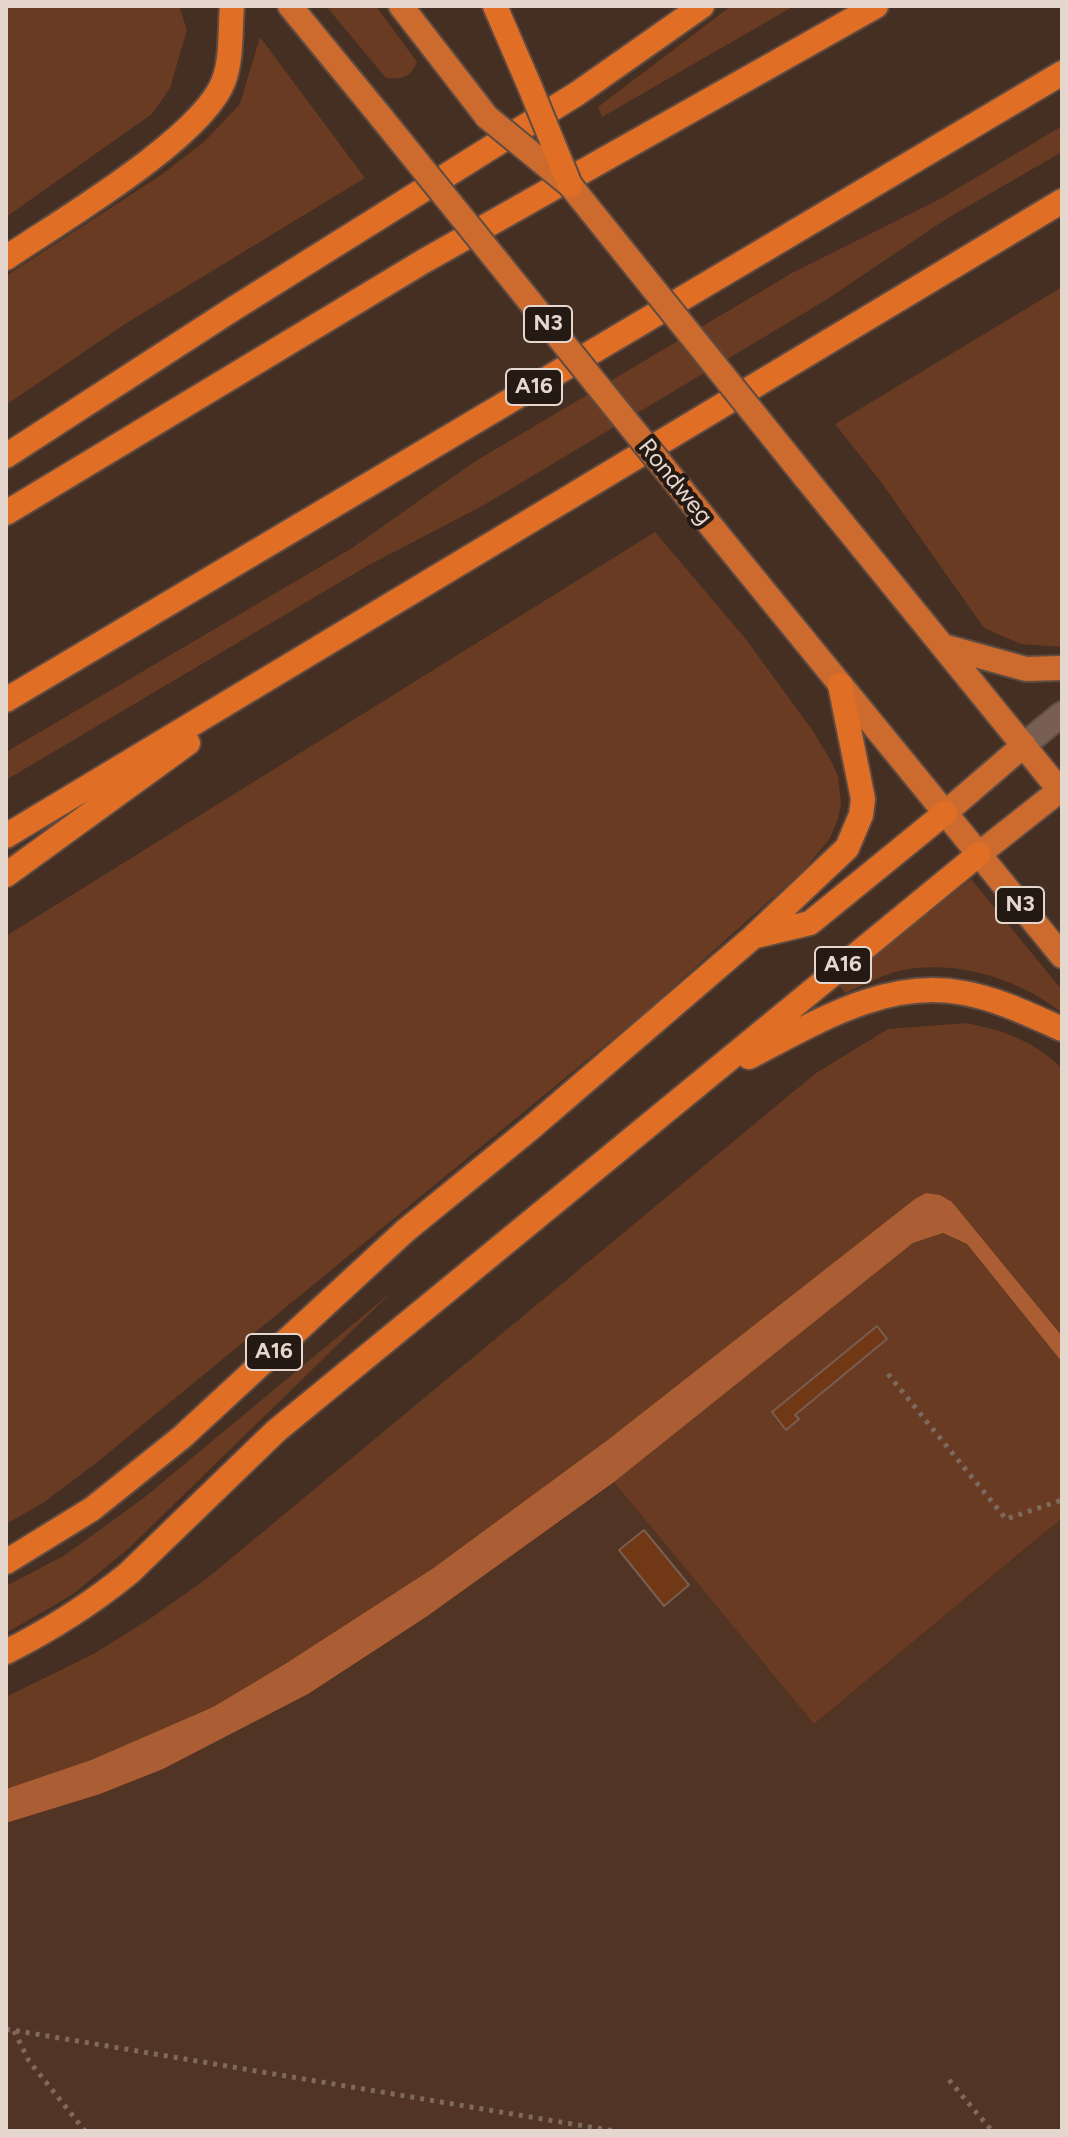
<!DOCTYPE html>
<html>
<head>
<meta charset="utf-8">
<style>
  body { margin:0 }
  #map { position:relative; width:1068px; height:2137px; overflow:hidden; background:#452e22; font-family:Figtree,sans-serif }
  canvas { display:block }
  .frame { position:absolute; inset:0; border:8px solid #e5d6ce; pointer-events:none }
</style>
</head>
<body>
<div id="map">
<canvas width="1068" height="2137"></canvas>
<div class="frame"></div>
</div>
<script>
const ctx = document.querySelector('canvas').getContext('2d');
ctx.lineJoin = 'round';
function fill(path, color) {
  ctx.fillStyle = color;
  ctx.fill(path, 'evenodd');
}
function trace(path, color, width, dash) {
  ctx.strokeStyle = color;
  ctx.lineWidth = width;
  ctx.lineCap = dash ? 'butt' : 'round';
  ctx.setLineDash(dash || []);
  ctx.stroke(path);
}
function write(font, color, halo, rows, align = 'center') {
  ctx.font = font + ' Figtree,sans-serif';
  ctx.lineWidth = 8;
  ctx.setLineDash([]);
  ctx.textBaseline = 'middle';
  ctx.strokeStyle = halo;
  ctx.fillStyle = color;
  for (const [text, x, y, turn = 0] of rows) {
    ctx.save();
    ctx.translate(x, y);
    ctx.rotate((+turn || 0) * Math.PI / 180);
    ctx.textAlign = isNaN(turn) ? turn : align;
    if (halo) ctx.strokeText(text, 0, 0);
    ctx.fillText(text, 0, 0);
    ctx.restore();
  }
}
const built = new Path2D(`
  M614 1482 814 1724 1062 1518V2131H6V1823L100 1794 163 1769 308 1694 426 1617Z`);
const green = new Path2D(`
  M6 6H179L187 30 170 88 152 114 6 217Z
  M326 6H376L417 62C411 77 402 80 386 78Z
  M731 6H794L602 117 598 107Z
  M260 37 365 178 125 324 6 405V276L161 175 204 142 240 104Z
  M1062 126V152L946 219 826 300 484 505 369 565 6 780V752L352 548 474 462 792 273 940 199Z
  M1062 287V647L1021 644 984 628 881 482 835 424Z
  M655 532 745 638 813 731 831 761 838 776 841 805 838 819 830 838 806 868 643 1014 95 1464 43 1503 6 1524V936Z
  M971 879 1062 990V1013C1019 979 958 960 903 970 883 974 864 985 845 993L838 984Z
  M966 1023C1005 1031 1032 1040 1062 1068V1336L952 1202 609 1439 432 1569 285 1664 213 1707 91 1760 6 1789V1697L95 1653 151 1618 206 1579 816 1073 888 1029Z
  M943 1233 967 1244 1062 1362V1518L814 1724 614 1482 913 1243Z
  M393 1291 129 1548 72 1595 6 1633V1586L65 1555 141 1500Z`);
const water = new Path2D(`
  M926 1193 940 1195 952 1202 1062 1336V1362L967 1244 943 1233 913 1243 614 1482 426 1617 308 1694 163 1769 100 1794 6 1823V1789L91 1760 213 1707 285 1664 432 1569 609 1439 915 1199Z`);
const building = new Path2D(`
  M877 1326 887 1339 795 1415 799 1419 786 1430 772 1412Z
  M644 1530 689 1585 664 1606 619 1550Z`);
const path = new Path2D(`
  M888 1374 1006 1519 1062 1500
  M6 2029 614 2131
  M14 2031 29 2061 85 2131
  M949 2080 992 2131`);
const tertiary = new Path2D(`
  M1024 745 1062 714`);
const trunk = new Path2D(`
  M290 6 381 117
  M401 6 487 117
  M805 477 1062 793
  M715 531 1062 956
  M943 646 1026 669 1062 668
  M945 813 1024 745
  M979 854 1060 790`);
const motorway = new Path2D(`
  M495 6 530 87
  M6 258C59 222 204 137 224 80 232 58 230 29 232 6
  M6 456 233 309 578 93 702 6
  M6 513 424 261 876 6
  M6 700 1062 73
  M6 836 1062 201
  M6 875 188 743
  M756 936 810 923 945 813
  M749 1057C815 1023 886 978 964 993 998 999 1030 1015 1062 1029
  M6 1562 92 1509 182 1437 405 1231 531 1128 753 937 847 848 861 815 863 799 840 685
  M6 1652C50 1630 91 1604 129 1573L276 1431 979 854`);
const trunkBridge = new Path2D(`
  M381 117 715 531
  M487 117 570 185 805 477`);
const motorwayBridge = new Path2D(`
  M530 87 570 185`);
const shields = [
  [548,324,48],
  [534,387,56],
  [1020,905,48],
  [843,965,56],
  [274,1352,56]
];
const shieldNames = [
  ["N3",548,324],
  ["A16",534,387],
  ["N3",1020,905],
  ["A16",843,965],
  ["A16",274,1352]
];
const streetNames = [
  ["Rondweg",675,482,51]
];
fill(built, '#523424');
fill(green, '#683b22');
fill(water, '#ab5e33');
fill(building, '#713816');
trace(building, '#785e50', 2);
trace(tertiary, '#5f4b41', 28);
trace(trunk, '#5f4b41', 28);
trace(motorway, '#5f4b41', 28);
trace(path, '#7d695e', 5, [4, 6]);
trace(tertiary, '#795f51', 24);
trace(trunk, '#cc6b2d', 24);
trace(motorway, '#e06e24', 24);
trace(trunkBridge, '#5f4b41', 28, []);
trace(motorwayBridge, '#5f4b41', 28, []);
trace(trunkBridge, '#cc6b2d', 24);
trace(motorwayBridge, '#e06e24', 24);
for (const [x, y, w] of shields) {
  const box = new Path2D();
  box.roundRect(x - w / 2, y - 18, w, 36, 6);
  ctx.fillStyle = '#241913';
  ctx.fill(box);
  trace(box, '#e5d6ce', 2);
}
write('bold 22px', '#e5d6ce', null, shieldNames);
write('24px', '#e5d6ce', '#241913', streetNames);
</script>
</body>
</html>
